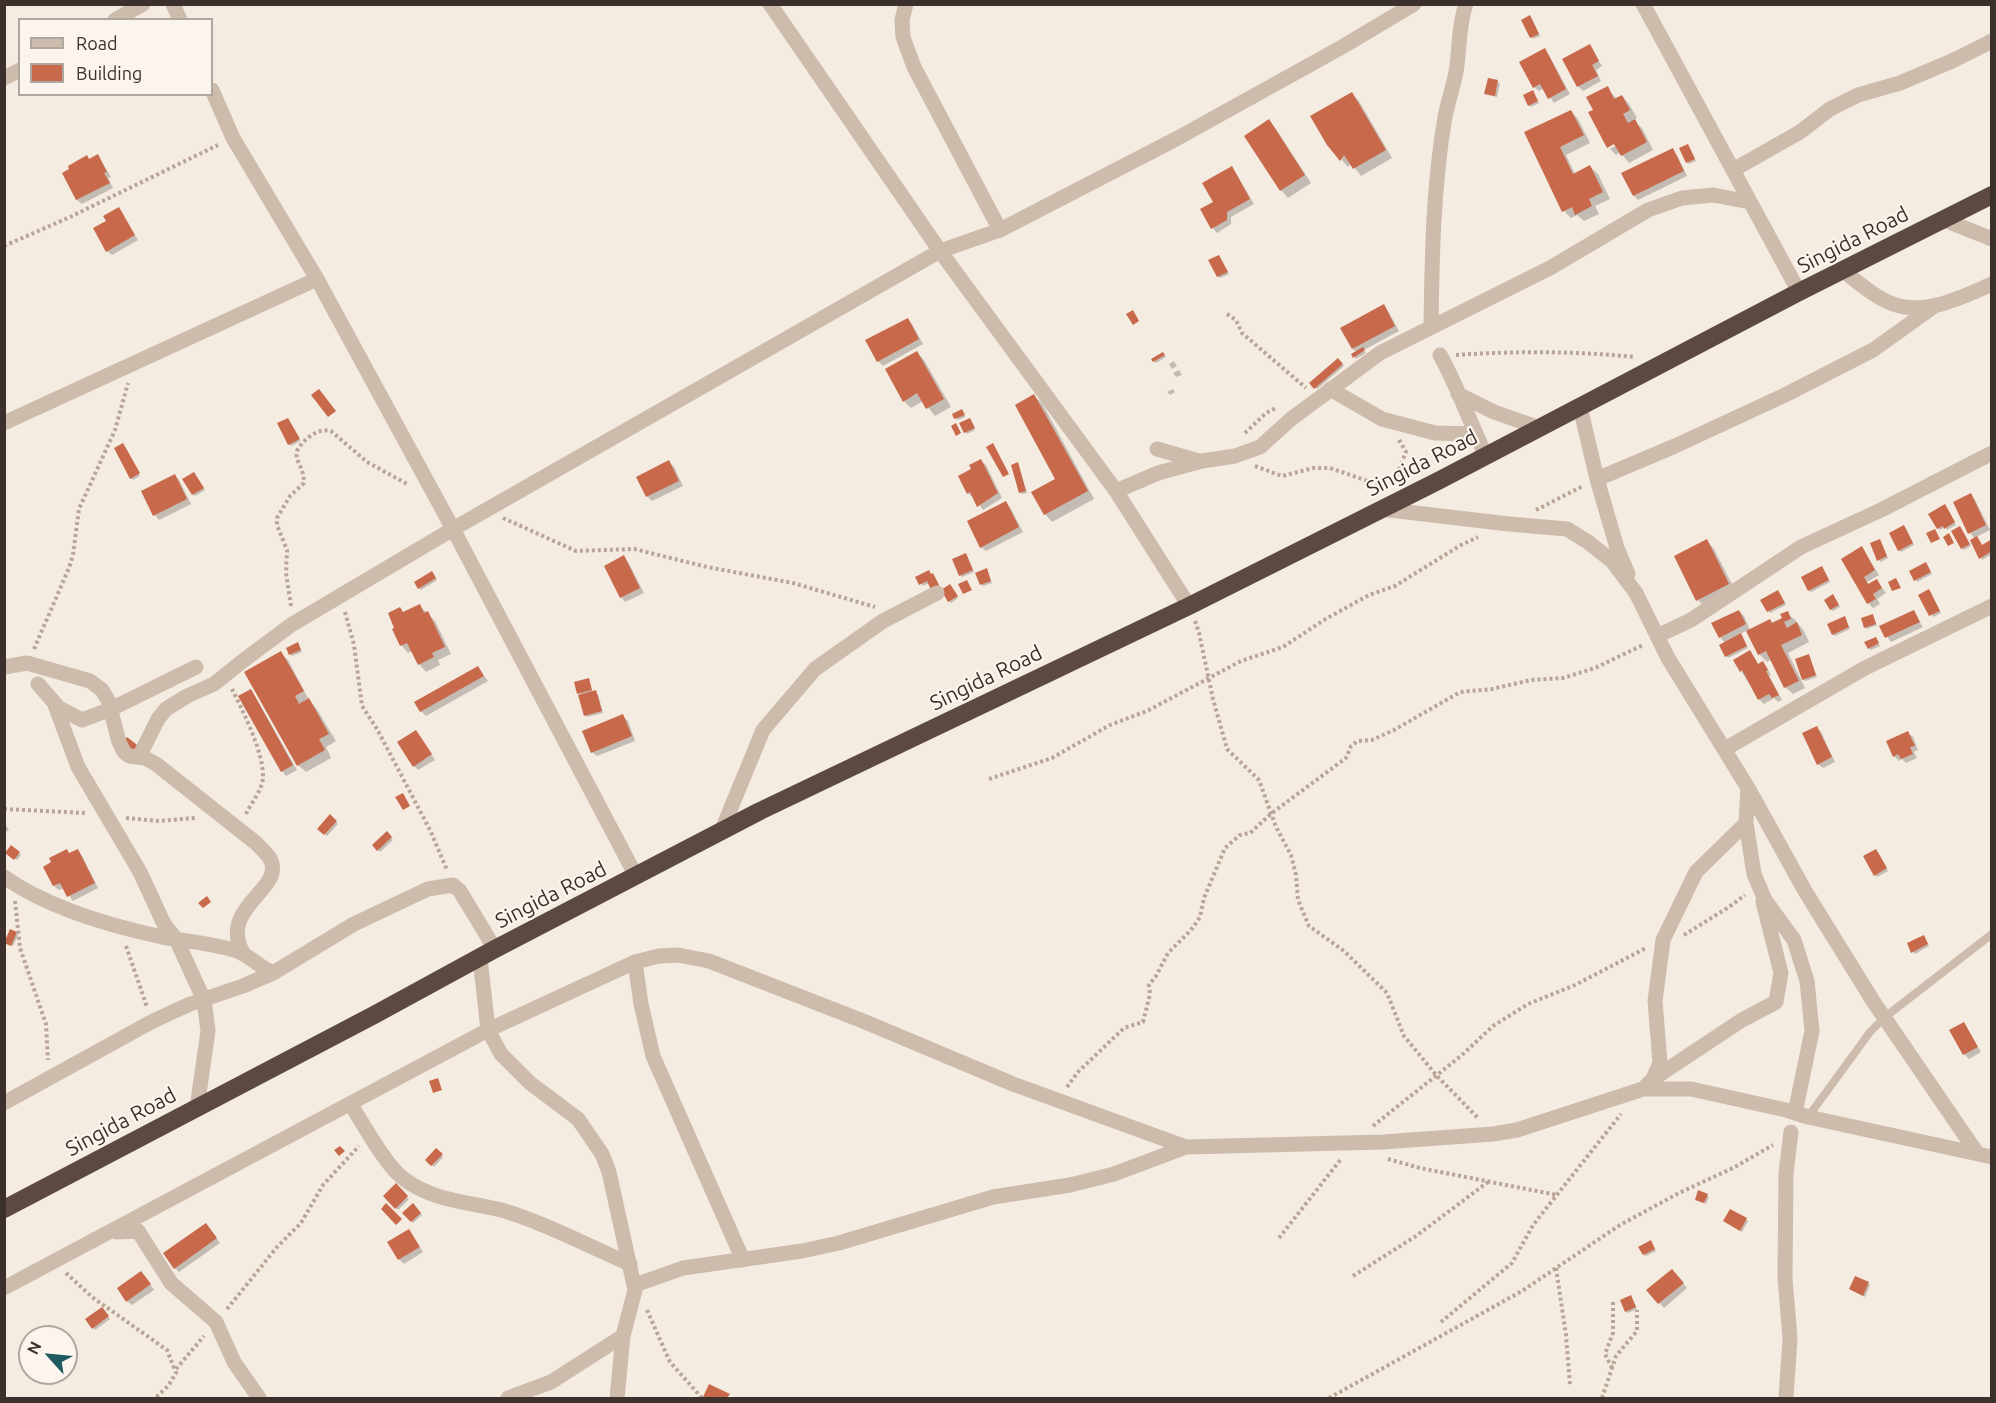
<!DOCTYPE html>
<html>
<head>
<meta charset="utf-8">
<style>
  body { margin:0 }
  #map { position:relative; width:1996px; height:1403px; overflow:hidden; background:#f4ebe1; font-family:Ubuntu,sans-serif }
  canvas { display:block }
  .frame { position:absolute; inset:0; border:6px solid #3b302b; pointer-events:none }
  .legend { position:absolute; left:18px; top:18px; width:195px; height:78px; box-sizing:border-box; background:#fbf5ee; border:2px solid #aea6a0; margin:0; padding:8px 10px; list-style:none; font-size:18px; color:#3b302b }
  .legend li { display:flex; align-items:center; gap:12px; height:30px }
  .legend b { width:30px; border:2px solid #aea6a0 }
  .north { position:absolute; left:18px; top:1325px; width:60px; height:60px; box-sizing:border-box; background:#fbf5ee; border:2px solid #aea6a0; border-radius:50%; rotate:297deg; font-size:16px; font-weight:700; line-height:24px; text-align:center; color:#3b302b }
  .north::after { content:''; display:block; margin:auto; width:21px; height:27px; background:#1f5a5e; clip-path:polygon(50% 0,100% 100%,50% 72%,0 100%) }
</style>
</head>
<body>
<div id="map">
<canvas width="1996" height="1403"></canvas>
<div class="frame"></div>
<ul class="legend">
<li><b style="height:8px;background:#cdbbac"></b>Road</li>
<li><b style="height:16px;background:#c8694b"></b>Building</li>
</ul>
<div class="north">N</div>
</div>
<script>
const ctx = document.querySelector('canvas').getContext('2d');
ctx.lineJoin = 'round';
function fill(path, color) {
  ctx.fillStyle = color;
  ctx.fill(path, 'evenodd');
}
function trace(path, color, width, dash) {
  ctx.strokeStyle = color;
  ctx.lineWidth = width;
  ctx.lineCap = dash ? 'butt' : 'round';
  ctx.setLineDash(dash || []);
  ctx.stroke(path);
}
function write(font, color, halo, rows, align = 'center') {
  ctx.font = font + ' Ubuntu,sans-serif';
  ctx.lineWidth = 4.5;
  ctx.setLineDash([]);
  ctx.textBaseline = 'middle';
  ctx.strokeStyle = halo;
  ctx.fillStyle = color;
  for (const [text, x, y, turn = 0] of rows) {
    ctx.save();
    ctx.translate(x, y);
    ctx.rotate((+turn || 0) * Math.PI / 180);
    ctx.textAlign = isNaN(turn) ? turn : align;
    if (halo) ctx.strokeText(text, 0, 0);
    ctx.fillText(text, 0, 0);
    ctx.restore();
  }
}
const shadow = new Path2D(`
  M1532 19 1540 36 1533 39 1523 20Z
  M1589 46 1602 66 1596 70 1601 81 1583 91 1578 86Z
  M1544 50 1549 55 1570 94 1554 103 1544 88 1539 91 1534 87Z
  M1498 82 1500 84 1497 97 1488 95 1486 93Z
  M1607 88 1617 99 1622 96 1629 104 1637 118 1633 120 1642 128 1653 150 1629 163 1620 152 1616 155 1610 149 1622 142 1620 139 1609 146V148L1590 113 1595 111Z
  M1533 92 1539 103 1531 107 1529 105Z
  M1352 94 1359 101 1392 158 1361 176 1351 163 1348 167 1328 144Z
  M1571 111 1578 119 1590 143 1566 155 1575 174 1590 167 1598 174 1610 199 1595 206 1599 214 1584 221 1577 215 1571 218 1564 211 1526 133Z
  M1269 121 1276 129 1311 183 1288 198 1281 190Z
  M1688 145 1696 161 1689 164 1687 162Z
  M1672 150 1677 155 1687 176 1638 200 1634 196Z
  M98 156 111 177 108 178 113 188 82 204 77 200 64 174 87 157 90 160Z
  M1231 168 1236 173 1254 204 1231 217V224L1217 233 1213 228 1215 202Z
  M118 209 138 240 112 255 107 251 108 222Z
  M1219 256 1229 274 1220 278 1218 277Z
  M1384 306 1388 311 1399 331 1364 350 1366 353 1356 359 1353 355 1356 352 1353 349Z
  M908 320 912 324 923 344 883 366 878 361Z
  M917 352 924 360 951 407 935 416 923 401 911 408 904 401Z
  M1163 353 1166 357 1156 363 1154 361Z
  M1338 360 1344 366 1317 389 1311 383Z
  M1174 361 1177 366 1172 369 1169 364Z
  M1179 370 1182 375 1176 377 1173 373Z
  M1173 389 1175 392 1170 395 1167 392Z
  M1034 396 1042 403 1094 499 1052 522 1045 514 1057 480Z
  M964 413 965 417 957 420 954 415Z
  M288 419 300 441 291 446 289 444Z
  M972 422 975 430 967 434 965 432Z
  M125 446 140 476 133 480 131 478Z
  M981 461 986 465 1002 498 983 510 974 497 973 498 968 493 973 470Z
  M669 462 674 467 683 486 652 501 647 496Z
  M1018 464 1027 493 1022 494 1020 492Z
  M175 476 179 480 191 504 159 520 155 515 143 491Z
  M196 476 205 490 195 496 193 494Z
  M1970 495 1975 500 1990 530 1976 537 1982 546 1992 541V554L1982 560 1975 539 1970 533Z
  M1005 503 1010 507 1023 532 986 551 981 547Z
  M1947 508 1956 525 1947 530 1945 527 1940 530 1938 528Z
  M1960 528 1971 546 1964 550 1962 548Z
  M1906 529 1914 545 1901 552 1899 550Z
  M1707 541 1714 549 1736 592 1705 607 1698 600Z
  M1880 541 1888 558 1881 562 1879 560Z
  M1862 548 1879 575 1867 582 1869 585 1877 581 1886 593 1877 599 1880 604 1873 608 1868 603 1843 559Z
  M624 557 628 562 644 593 625 602 621 597Z
  M967 557 974 572 962 577 960 575Z
  M1927 565 1932 574 1917 582 1911 571Z
  M986 570 992 583 983 586 981 584Z
  M1824 570 1830 582 1811 592 1809 590Z
  M434 575 437 580 421 590 419 588Z
  M931 575 934 576 940 587 929 583 923 586 917 578Z
  M951 588 958 598 951 603 949 601Z
  M1931 593 1941 613 1933 617 1920 596Z
  M1780 594 1786 605 1770 613 1762 601Z
  M1835 598 1840 607 1833 611 1831 610Z
  M420 606 435 621 451 654 438 660 440 665 426 672 419 664 412 651 408 653 401 645 400 609 404 613Z
  M1739 611 1744 616 1750 630 1784 618 1787 613 1795 620 1804 631 1809 642 1788 653 1805 688 1793 694 1785 687 1772 659 1767 662 1759 654 1748 630 1740 634 1748 648 1728 658 1726 656 1725 643 1720 637Z
  M1913 612 1923 627 1891 642 1881 627Z
  M1872 616 1877 625 1867 629 1865 627Z
  M1846 620 1850 629 1835 636 1833 634Z
  M1877 640 1880 646 1871 650 1869 648Z
  M298 644 302 652 292 656 290 654Z
  M1750 652 1759 665 1763 663 1767 668 1771 675 1769 676 1782 700 1778 702 1774 698 1764 704 1759 699 1741 671Z
  M280 653 288 660 309 700 316 708 336 741 326 747 331 758 306 772 298 765Z
  M1808 655 1817 677 1805 681 1803 679Z
  M478 668 488 681 426 716 421 711Z
  M588 679 593 693 598 694 603 713 587 717 576 683Z
  M250 691 255 696 297 770 286 776 282 771Z
  M623 716 628 721 635 741 597 756 592 752Z
  M1817 728 1821 732 1835 762 1823 768 1818 764Z
  M1908 733 1913 737 1918 750 1914 752 1917 758 1906 763 1902 759 1899 761 1894 756Z
  M420 736 435 760 418 770 414 766Z
  M330 816 338 824 327 836 319 829Z
  M4 822 9 830 4 833Z
  M387 833 393 840 380 852 374 845Z
  M77 851 82 856 98 888 73 901 64 888 59 890 54 886 45 867Z
  M1878 852 1888 871 1877 877 1865 857Z
  M19 853 21 855 17 860 9 855Z
  M16 933 18 935 13 946 7 944Z
  M1925 938 1929 946 1915 954 1913 952Z
  M1963 1024 1981 1052 1969 1059 1964 1054Z
  M436 1150 443 1157 434 1167 427 1160Z
  M396 1186 409 1199 398 1210 385 1196Z
  M1707 1195 1709 1197 1706 1204 1696 1200Z
  M413 1205 422 1215 413 1223 404 1213Z
  M1746 1219 1748 1221 1742 1232 1727 1223Z
  M210 1229 220 1243 179 1272 175 1268Z
  M409 1231 423 1252 404 1264 399 1259Z
  M1652 1244 1656 1251 1646 1256 1644 1255Z
  M1676 1275 1687 1288 1664 1308 1648 1290Z
  M146 1278 154 1290 132 1305 127 1301Z
  M1856 1278 1870 1285 1865 1297 1850 1289Z
  M1632 1299 1637 1309 1628 1313 1626 1311Z
  M102 1309 110 1319 95 1330 87 1320Z`);
const building = new Path2D(`
  M1530 15 1539 34 1530 38 1521 20Z
  M1590 44 1599 61 1592 65 1598 76 1577 87 1562 59Z
  M1545 48 1566 89 1548 99 1540 84 1533 88 1519 62Z
  M1488 78 1498 80 1495 96 1484 94Z
  M1608 86 1614 99 1622 95 1630 110 1623 114 1628 123 1635 119 1647 142 1621 156 1614 144 1607 148 1588 112 1593 110 1586 97Z
  M1533 90 1538 101 1528 106 1523 95Z
  M1352 92 1386 150 1353 169 1344 155 1340 161 1327 145 1310 116Z
  M1571 110 1584 135 1560 147 1573 174 1590 165 1603 192 1589 199 1592 206 1575 215 1572 207 1562 212 1524 132Z
  M1269 119 1305 175 1280 191 1244 136Z
  M1688 144 1695 159 1686 163 1679 148Z
  M1673 148 1684 171 1633 196 1621 173Z
  M98 154 107 172 104 173 110 183 76 200 62 173 69 169 68 166 87 155 89 159Z
  M1232 166 1250 199 1227 212V220L1211 229 1200 209 1213 202 1202 183Z
  M119 207 135 235 106 252 93 228 106 221 103 216Z
  M1219 255 1228 272 1217 277 1208 260Z
  M1384 304 1395 326 1352 349 1340 328Z
  M1133 310 1139 321 1133 325 1126 314Z
  M908 318 919 339 877 362 865 340Z
  M1363 347 1365 350 1353 358 1351 354Z
  M917 351 944 399 926 409 917 393 903 402 885 369Z
  M1163 352 1165 355 1153 362 1151 359Z
  M1338 358 1343 364 1314 389 1309 383Z
  M319 389 336 411 328 417 311 395Z
  M1034 394 1088 491 1044 515 1031 492 1055 479 1015 405Z
  M962 409 965 415 954 419 952 414Z
  M288 418 300 439 288 445 277 423Z
  M970 418 975 428 964 433 959 423Z
  M956 423 961 433 956 436 951 426Z
  M123 443 140 473 130 479 114 448Z
  M993 443 1009 474 1003 477 986 447Z
  M981 459 998 493 977 507 970 492 967 494 958 476 971 469 969 465Z
  M669 460 679 481 646 497 636 477Z
  M1018 462 1026 491 1019 493 1011 465Z
  M194 472 204 488 192 495 182 479Z
  M175 474 187 499 153 516 141 491Z
  M1971 493 1986 525 1968 534 1953 502Z
  M1006 501 1019 527 980 548 967 521Z
  M1945 504 1955 522 1944 529 1943 526 1937 529 1928 514Z
  M1904 525 1913 543 1898 551 1889 533Z
  M1960 526 1970 544 1961 549 1951 531Z
  M1935 529 1940 539 1931 543 1926 533Z
  M1949 533 1954 543 1948 546 1943 537Z
  M1977 536 1982 545 1992 539V551L1979 559 1970 540Z
  M1707 539 1729 584 1696 601 1674 556Z
  M1880 539 1887 556 1877 561 1870 543Z
  M1862 546 1875 570 1864 577 1868 584 1877 579 1882 588 1873 594 1876 599 1867 604 1841 559Z
  M966 553 973 570 959 576 952 559Z
  M624 555 640 588 620 598 604 566Z
  M1926 562 1931 572 1914 581 1909 571Z
  M1822 566 1829 580 1808 591 1801 577Z
  M987 568 991 581 980 585 975 573Z
  M929 570 931 574 933 573 939 585 931 590 927 581 919 585 915 577Z
  M432 571 436 578 418 589 414 582Z
  M1896 578 1901 588 1892 591 1888 582Z
  M967 580 972 590 963 594 958 584Z
  M950 584 958 596 948 602 941 590Z
  M1929 589 1940 611 1929 616 1918 595Z
  M1778 590 1785 603 1767 612 1760 600Z
  M1833 594 1839 605 1830 610 1824 600Z
  M420 604 424 613 428 611 445 647 432 653 434 657 418 665 407 643 400 646 392 629 394 628 388 613 400 607 403 612Z
  M1739 610 1746 624 1719 638 1711 623Z
  M1914 610 1920 622 1885 638 1879 626Z
  M1788 611 1791 619 1784 622 1787 628 1797 622 1802 635 1781 645 1799 681 1784 688 1766 651 1758 655 1746 631 1770 619 1772 623 1782 618 1780 614Z
  M1873 614 1876 624 1864 628 1861 618Z
  M1845 616 1849 627 1832 635 1827 624Z
  M1741 633 1747 646 1725 657 1719 645Z
  M1876 637 1879 643 1868 649 1864 642Z
  M298 642 301 650 289 655 286 648Z
  M1750 650 1758 664 1763 661 1768 670 1766 671 1779 695 1772 698 1769 694 1758 700 1742 670 1740 672 1733 660Z
  M281 651 304 691 295 696 299 704 309 698 329 734 319 739 325 750 297 766 244 672Z
  M1809 654 1816 675 1802 680 1795 659Z
  M478 666 484 676 420 712 414 702Z
  M589 678 592 690 577 694 574 682Z
  M251 689 293 765 281 772 238 696Z
  M596 690 602 711 584 716 578 695Z
  M623 714 632 736 591 753 582 731Z
  M1817 726 1832 757 1817 765 1802 733Z
  M416 730 432 754 413 767 397 742Z
  M1908 731 1915 746 1910 747 1913 754 1901 759 1898 754 1893 757 1886 741Z
  M127 737 141 748 135 755 121 744Z
  M403 793 410 806 403 810 395 797Z
  M330 814 337 821 324 835 317 829Z
  M387 831 392 837 377 851 372 845Z
  M11 845 20 852 14 860 5 853Z
  M67 849 69 853 78 849 95 883 67 897 60 883 53 886 43 867 51 862 49 858Z
  M1876 849 1887 868 1874 876 1863 856Z
  M207 896 211 902 203 908 198 903Z
  M10 929 17 932 11 946 4 943Z
  M1924 935 1928 944 1911 953 1907 943Z
  M1964 1022 1978 1047 1963 1055 1949 1030Z
  M438 1078 442 1090 433 1093 429 1081Z
  M340 1146 345 1151 339 1156 334 1150Z
  M436 1148 443 1154 431 1166 425 1160Z
  M396 1183 408 1196 395 1209 383 1196Z
  M1698 1190 1708 1194 1704 1203 1695 1200Z
  M386 1203 402 1219 396 1225 381 1209Z
  M413 1203 421 1213 411 1222 402 1213Z
  M1730 1209 1747 1218 1740 1231 1723 1221Z
  M206 1223 217 1238 174 1269 163 1253Z
  M409 1229 420 1247 398 1260 387 1242Z
  M1651 1240 1655 1249 1643 1255 1638 1247Z
  M1672 1269 1684 1283 1658 1304 1646 1290Z
  M141 1271 151 1284 126 1302 117 1288Z
  M1855 1276 1869 1282 1863 1296 1849 1289Z
  M1631 1295 1636 1307 1625 1312 1620 1300Z
  M102 1307 109 1316 92 1329 85 1319Z
  M709 1384 730 1394 727 1398H708L703 1397Z`);
const path = new Path2D(`
  M4 246 70 217 218 145
  M1227 314 1236 320 1242 333 1306 388
  M1456 355C1516 351 1575 351 1635 357
  M1245 433 1266 413 1276 408
  M1399 440 1406 452 1398 472 1402 479
  M1255 466 1282 476 1313 468H1330L1379 485 1383 491
  M1536 510 1583 486
  M503 518 576 551 634 549 707 567 793 583 875 607
  M291 606 286 573 287 550 277 525V518L290 496 304 483C304 459 284 458 309 437 316 432 322 429 331 431L367 462 409 485
  M345 612 354 645 362 706 377 729 430 830 447 870
  M1195 621 1199 633 1213 699 1227 749 1259 780 1276 827 1291 855 1296 875 1298 900 1309 926 1344 951 1387 993 1404 1036 1436 1075 1478 1118
  M34 649 69 568 73 555 79 509 115 430 128 383
  M232 689C243 711 264 753 263 778 262 791 250 804 245 816
  M989 779 1052 758 1110 725 1147 711 1241 661 1283 647 1324 620 1369 595 1395 586 1461 545 1478 537
  M4 809 86 813
  M126 818 159 821 196 818
  M15 901 20 948 46 1024 48 1060
  M1684 935 1729 907 1745 895
  M126 946 147 1007
  M1067 1087 1078 1072 1124 1028 1143 1022 1150 994 1149 985 1156 976 1168 953 1191 930 1200 917 1204 898 1225 848 1240 835 1250 833 1272 813 1346 758 1351 746 1358 741 1372 740 1394 730 1460 692 1492 689 1531 680 1563 678 1595 668 1643 645
  M1373 1126 1462 1055 1493 1026 1528 1004 1575 985 1646 948
  M1388 1159 1420 1168 1557 1195
  M1279 1238 1341 1159
  M1556 1268 1566 1335 1570 1385
  M66 1273 92 1297 167 1350 176 1373 168 1386 155 1398
  M1353 1276 1416 1236 1488 1182
  M227 1309 277 1247 301 1223 323 1185 359 1146
  M647 1310 670 1362 702 1398
  M1441 1322 1512 1263 1533 1225 1621 1114
  M1612 1368 1605 1354 1613 1333V1301
  M176 1369 204 1336
  M1329 1398 1522 1291 1620 1225 1679 1193 1735 1167 1773 1145
  M1602 1398 1616 1356 1637 1331V1310`);
const lane = new Path2D(`
  M1808 1117 1870 1032 1885 1017 1992 934`);
const street = new Path2D(`
  M173 4 180 20
  M770 4 940 251 1116 491 1189 606
  M906 4 902 20 903 37 914 67 1000 230
  M1643 4 1799 292
  M115 20 143 4
  M4 78 20 70
  M212 90 233 138 317 279 453 529 636 876
  M1733 170 1800 132 1830 109 1858 95 1900 83 1952 61 1992 41
  M1942 219 1992 239
  M1842 270C1858 282 1874 297 1893 304 1926 316 1962 297 1992 284
  M1431 327C1432 258 1433 186 1445 117 1448 102 1453 87 1456 72 1460 50 1458 26 1466 4
  M1440 355C1458 387 1470 423 1486 456
  M1330 389 1382 419 1435 433 1475 434
  M1458 394 1494 412 1540 428
  M1580 407 1597 479 1617 548 1628 574
  M4 423 317 279
  M1157 449 1199 461
  M1597 479 1675 446 1785 395 1873 350 1936 305
  M1116 491 1158 473 1202 461 1235 456 1260 447 1291 419 1380 353 1550 268 1648 210 1682 198 1713 195 1750 202
  M1381 509 1509 524 1567 529 1588 542 1612 561 1636 593 1668 658 1748 788 1805 891 1873 1001 1977 1153
  M1657 636 1691 620 1801 547 1881 510 1992 453
  M4 667 27 663 90 681 102 690 108 700 119 742 124 752 129 756 145 758 156 764 256 843C260 847 265 852 269 857 289 889 217 905 243 953
  M38 684 59 708 82 720 111 709 196 667
  M55 705 78 767 140 872 164 924 176 939 204 1000 208 1031 197 1108
  M1725 749 1865 668 1992 606
  M139 757 158 719 166 709 187 696 214 684 244 660 291 625 453 529 940 251 1000 230 1176 139 1342 47 1414 4
  M1748 788 1746 823 1754 874 1765 900 1794 940 1807 981 1812 1031 1795 1113
  M721 832 763 730 815 669 883 621 937 593
  M4 877C48 908 110 926 162 937 185 941 210 943 234 950 249 954 258 967 273 973
  M480 958 488 1030 501 1054 530 1083 578 1119 602 1154 609 1172 635 1290 623 1336 617 1398
  M635 962 641 1004 653 1056 743 1260
  M1653 1079 1742 1020 1776 1002 1781 973 1763 902
  M1643 1089 1653 1079 1660 1063 1655 1001 1663 940 1696 872 1746 823
  M4 1103 153 1021 190 1004 243 986 273 973 354 924 428 889 453 885 460 891 495 949
  M351 1105C364 1125 386 1166 404 1179 434 1202 473 1202 508 1212 550 1225 590 1247 630 1264
  M116 1232 138 1231 171 1283 216 1322 234 1362 259 1398
  M635 1285 683 1268 802 1251 839 1243 993 1197 1070 1185 1114 1174 1186 1147 1383 1142 1493 1134 1517 1130 1643 1089H1691L1786 1110 1808 1117 1992 1157
  M4 1288 488 1030 635 962 659 956 678 955 709 961 863 1021 1013 1084 1186 1147
  M508 1398 551 1382 623 1336
  M1786 1398 1790 1338 1785 1278 1786 1173 1791 1132`);
const highway = new Path2D(`
  M4 1209 374 1015 495 949 760 811 1189 606 1438 481 1799 292 1992 195`);
const streetNames = [
  ["Singida Road",1853,240,-27],
  ["Singida Road",1422,463,-27],
  ["Singida Road",986,678,-26],
  ["Singida Road",551,895,-27],
  ["Singida Road",121,1122,-28]
];
fill(shadow, '#0003');
fill(building, '#c8694b');
trace(path, '#b9a596', 4, [3, 3]);
trace(lane, '#cdbbac', 8);
trace(street, '#cdbbac', 15);
trace(highway, '#5c4a42', 18);
write('21px', '#3b302b', '#fbf5ee', streetNames);
</script>
</body>
</html>
